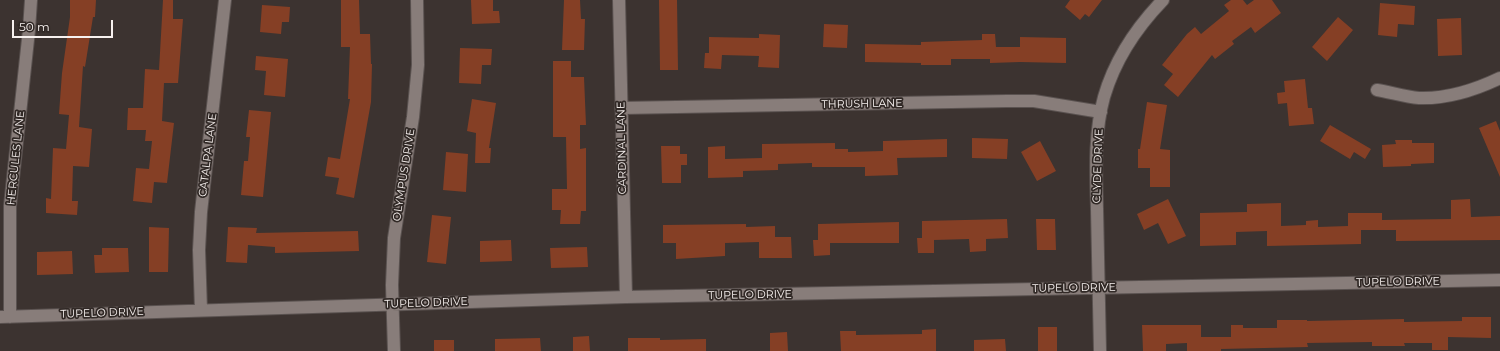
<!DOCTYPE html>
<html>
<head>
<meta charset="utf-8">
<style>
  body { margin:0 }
  #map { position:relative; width:1500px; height:351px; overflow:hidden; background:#3c3330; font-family:Montserrat,sans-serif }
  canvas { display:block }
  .scale { position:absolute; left:12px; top:20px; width:101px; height:18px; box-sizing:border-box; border:2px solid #f7f1ef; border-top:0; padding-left:5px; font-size:12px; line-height:14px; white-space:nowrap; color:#f7f1ef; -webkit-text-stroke:3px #312926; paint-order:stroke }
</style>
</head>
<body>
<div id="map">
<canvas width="1500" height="351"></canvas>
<div class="scale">50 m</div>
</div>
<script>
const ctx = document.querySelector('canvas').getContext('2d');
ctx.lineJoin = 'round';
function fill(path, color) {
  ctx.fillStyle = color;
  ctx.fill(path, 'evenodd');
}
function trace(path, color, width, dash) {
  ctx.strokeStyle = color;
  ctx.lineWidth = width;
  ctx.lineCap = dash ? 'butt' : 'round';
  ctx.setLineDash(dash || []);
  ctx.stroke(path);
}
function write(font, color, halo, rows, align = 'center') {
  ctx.font = font + ' Montserrat,sans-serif';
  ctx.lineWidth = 3.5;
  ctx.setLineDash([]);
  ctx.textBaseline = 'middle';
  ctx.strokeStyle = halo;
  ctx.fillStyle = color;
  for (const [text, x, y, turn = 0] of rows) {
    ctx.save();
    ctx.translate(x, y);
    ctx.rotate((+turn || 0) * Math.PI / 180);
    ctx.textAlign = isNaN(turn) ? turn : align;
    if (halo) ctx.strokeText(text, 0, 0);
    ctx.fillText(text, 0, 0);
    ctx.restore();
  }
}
const building = new Path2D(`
  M70 0H96L95 17H93L85 67 83 66 79 127 92 129 89 167 73 166 72 201H78L77 215 46 213V198L51 199 53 148 66 149 69 115 59 114 62 73 70 17Z
  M163 0H173V19H183L178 83H164L162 121 174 123 167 183 154 182 152 203 133 201 136 168 149 169 152 141H145L146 130H127L128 108H143L145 69 159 70Z
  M341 0H359L360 34H370L371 64H372L371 102 354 198 336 194 339 178 325 176 328 157 340 159 350 99H348L350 47H341Z
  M471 0H493V11H499L500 23 472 24Z
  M564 0H580L581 19H585L584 50H562Z
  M659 0H677L678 70H660Z
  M1070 0H1102L1089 17 1085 14 1080 20 1065 7Z
  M1231 0H1243L1247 5 1254 0H1272L1281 13 1255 33 1251 27 1232 41 1234 44 1215 59 1212 55 1178 97 1164 85 1173 74 1162 65 1187 34 1195 27 1201 34 1229 11 1224 5Z
  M1380 3 1415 6 1414 25 1398 24 1397 37 1378 35Z
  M262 5 290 7 289 22H282L281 34 260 32Z
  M1338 17 1353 30 1327 61 1312 47Z
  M1461 18 1462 55 1438 56 1437 19Z
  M824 24 848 25 847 48 823 47Z
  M759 34 780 35 779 68 758 67 759 56 722 55 721 69 704 68 705 53H709V37L759 38Z
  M982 34H995L996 47H1020V37L1066 38V63L1020 62 990 63V59H951V65H921V63L865 62V44L921 45V42L982 40Z
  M460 48 492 49 491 65H482L481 84 459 83Z
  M256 56 288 59 285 97 264 95 266 71 255 70Z
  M553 61H571V77H584L586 125H580V149L586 148V211H581L580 224H560L561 210H552V189H567L566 137H553Z
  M1305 79 1308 108H1312L1314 124 1289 126 1287 103 1278 104 1277 93 1285 92 1284 81Z
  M472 99 496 103 489 148H491L490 163H475L476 133 467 131Z
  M1147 102 1167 105 1160 149 1170 150V187H1150V168H1138V149H1140Z
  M249 110 271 112 263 197 241 195 244 161H248L250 137H246Z
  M1496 121 1500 131V177L1479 128Z
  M1330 125 1371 149 1365 159 1354 152 1350 159 1320 141Z
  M972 138 1008 139 1007 159 972 158Z
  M947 139V157L897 158 898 175 865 176V167H812V163L778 164V170L743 171V177L708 178V147L725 146V159L762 158V144L835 143V149H848V152L883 151V141Z
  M1395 140H1412V143H1434V163L1411 164V166L1383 167 1382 145 1396 144Z
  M1040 141 1056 171 1037 181 1021 152Z
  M661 146H680V154H687V165H681V183H662Z
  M446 152 468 154 466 192 443 190Z
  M1168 199 1186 236 1168 244 1158 223 1144 230 1137 214Z
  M1470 199 1471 217 1500 216V240L1396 241V230H1361V244L1267 246V231L1236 232V245L1200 246V213L1247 212V204L1281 203V226L1306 225V221L1318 220V227L1348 226V213H1382V220L1451 219V200Z
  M432 215 451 217 446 264 427 262Z
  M1007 219 1008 238 986 239V251L970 252 969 239 934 240V253H918L917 238H922V221Z
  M1036 219H1055L1056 250H1037Z
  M899 222V243H830V255L814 256 813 240H818V224Z
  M746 224V227L775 226V237H791L792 258H759V242L725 243V256L676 259V243H663V225Z
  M149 227 169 228 168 272H149Z
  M228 227 257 228 256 233 358 231 359 251 275 253V247L248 245 247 263 226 262Z
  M511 240 512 261 480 262V241Z
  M587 247 588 267 551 268 550 248Z
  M102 248H128L129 272 95 273 94 255H102Z
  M72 251 73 274 37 275V252Z
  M1462 317H1491V338L1448 337V350H1432V343H1404L1405 346H1372V342L1307 343 1308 347 1221 349V351H1187V343L1166 344V351H1143L1142 325H1201V337H1231V325H1243V328H1277V320H1307V321L1404 319V322L1462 321Z
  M1038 327H1057V351H1038Z
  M936 329V351H841L840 331H856V335L922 334V330Z
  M787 332 788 351H770V333Z
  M589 336 590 351H573V337Z
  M540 338 541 351H495V339Z
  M628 338H660V340L706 339V351H628Z
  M1005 339 1006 351H974V340Z
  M434 340H454V351H434Z`);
const street = new Path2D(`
  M619 0 626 297
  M1377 90C1390 92 1405 97 1419 98 1448 99 1475 90 1500 78
  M621 108 1007 101H1034L1101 112
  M201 310 199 250 201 212 225 0
  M0 317 626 297 1500 280
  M10 317V206L29 30 31 0
  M394 351 392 285 394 238 413 117 418 65 417 0
  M1100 351C1099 304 1098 256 1097 209 1096 172 1094 133 1104 97 1115 59 1136 28 1163 0`);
const streetNames = [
  ["THRUSH LANE",862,104,-1],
  ["CARDINAL LANE",622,148,-91],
  ["CATALPA LANE",208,155,-83],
  ["HERCULES LANE",16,158,-84],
  ["CLYDE DRIVE",1098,166,-88],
  ["OLYMPUS DRIVE",404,175,-81],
  ["TUPELO DRIVE",1398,282,-1],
  ["TUPELO DRIVE",1074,288,-1],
  ["TUPELO DRIVE",750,295,-1],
  ["TUPELO DRIVE",426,303,-2],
  ["TUPELO DRIVE",102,313,-2]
];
fill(building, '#853f25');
trace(street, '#5a5250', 14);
trace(street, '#887d7a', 12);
write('11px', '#f7f1ef', '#312926', streetNames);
</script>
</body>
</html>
